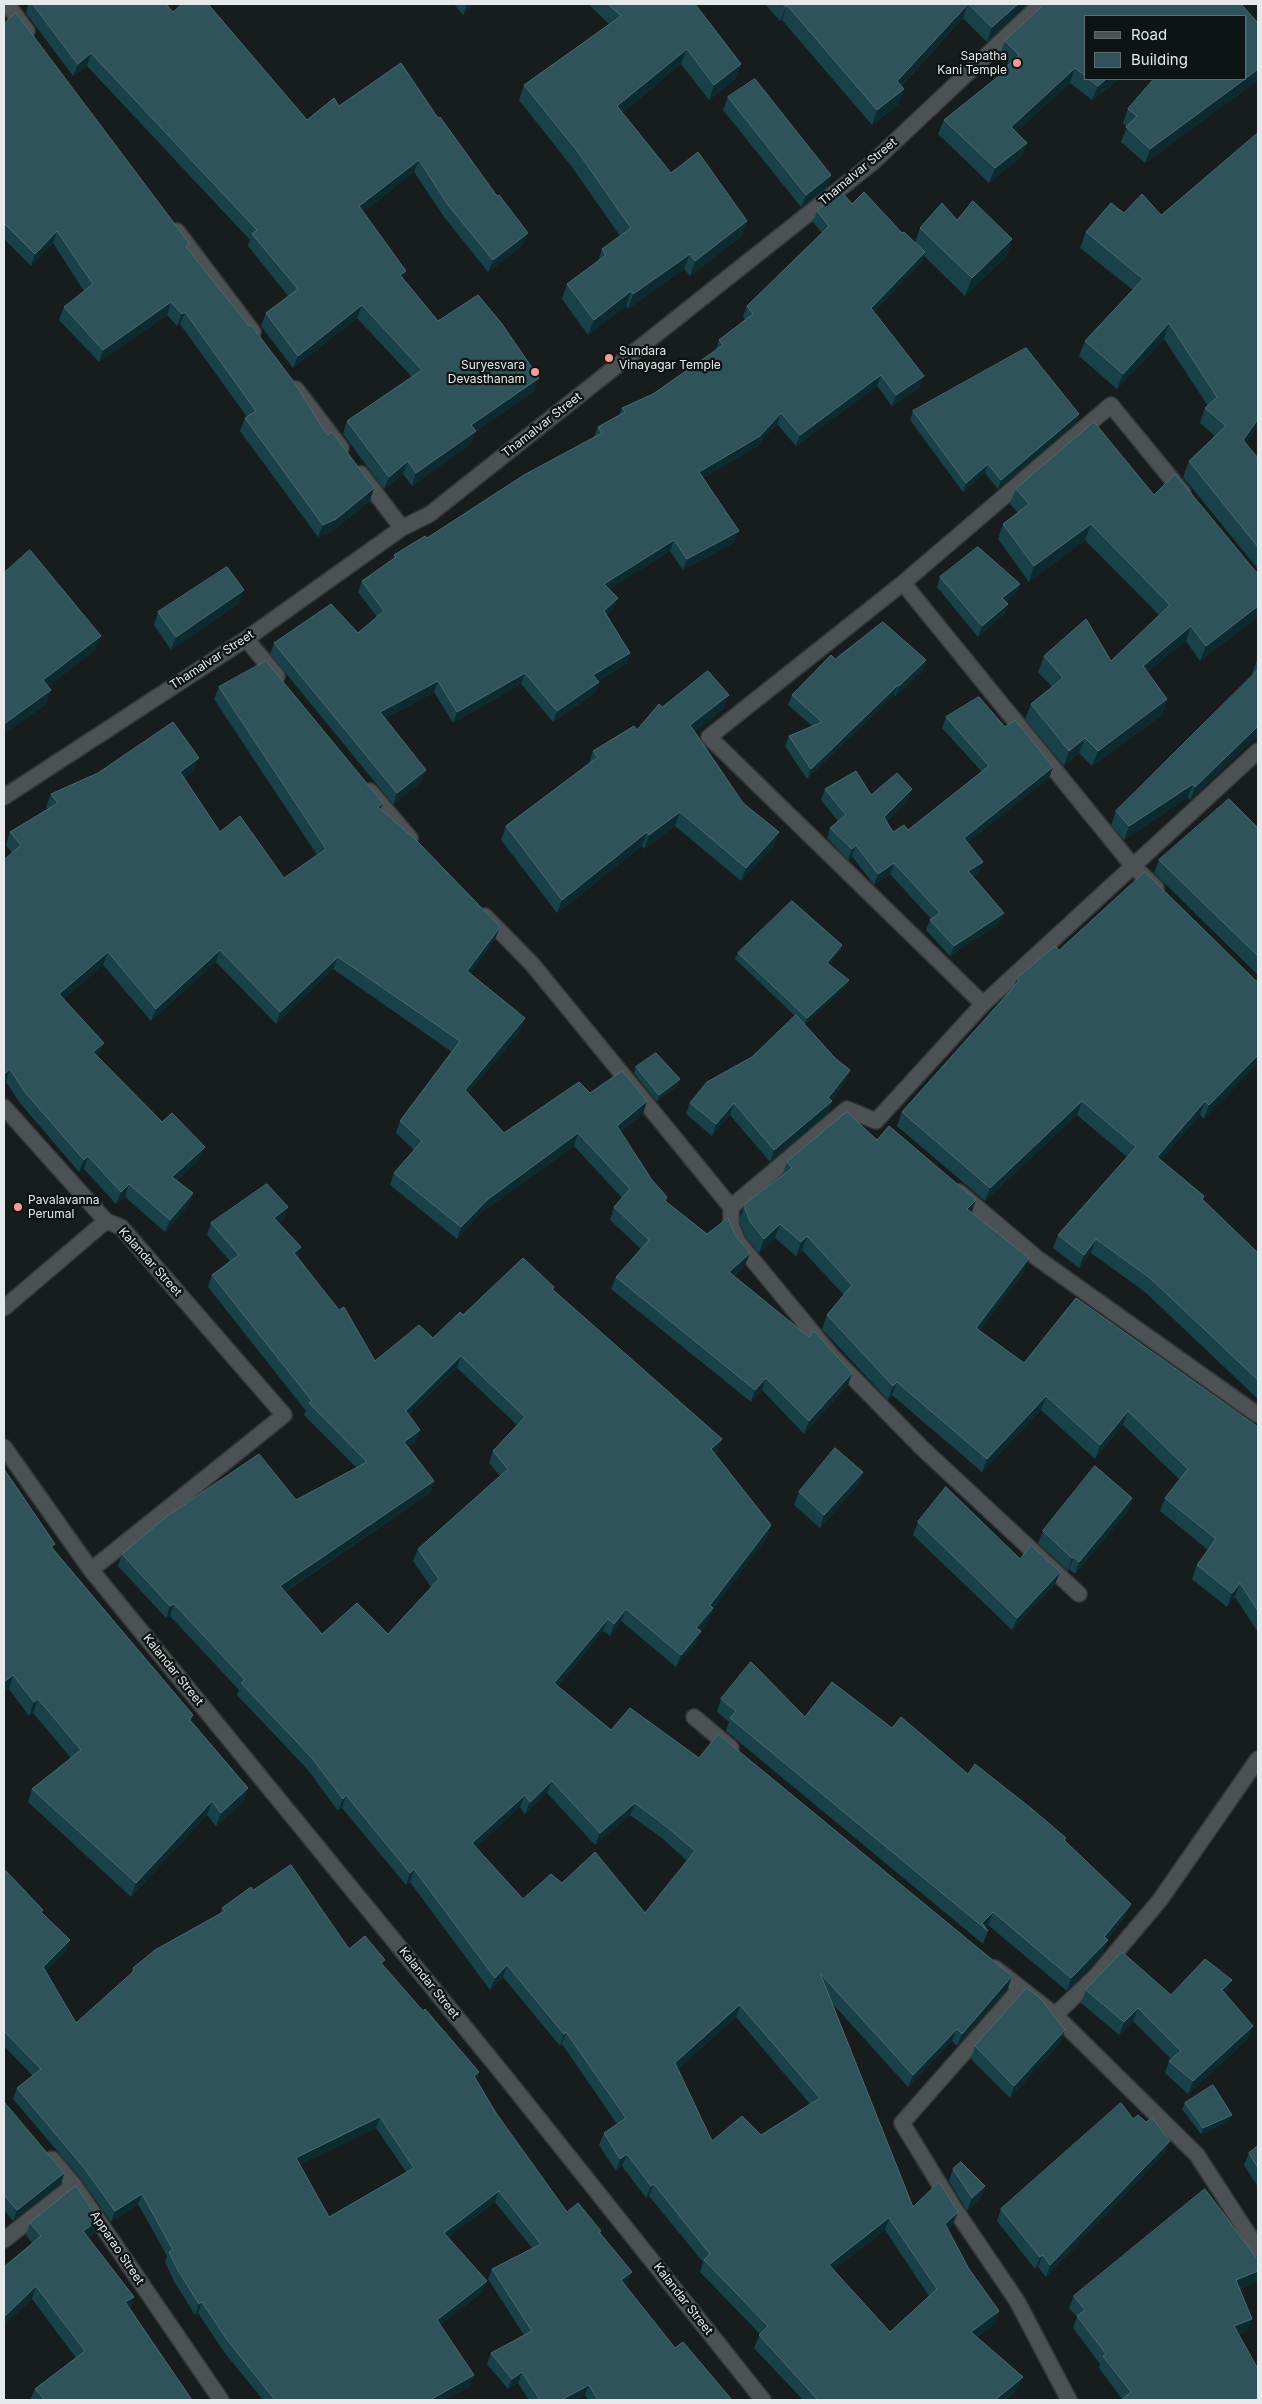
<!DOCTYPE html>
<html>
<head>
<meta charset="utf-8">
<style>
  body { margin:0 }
  #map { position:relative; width:1262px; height:2404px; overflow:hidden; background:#171c1d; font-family:Inter,sans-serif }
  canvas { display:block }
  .frame { position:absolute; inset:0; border:5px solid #e6e9ea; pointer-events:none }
  .legend { position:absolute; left:1084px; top:15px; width:162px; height:65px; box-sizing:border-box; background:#0e1314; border:1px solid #64696a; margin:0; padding:6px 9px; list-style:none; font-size:15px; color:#e6e9ea }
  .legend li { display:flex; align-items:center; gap:10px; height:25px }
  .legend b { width:25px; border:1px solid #64696a }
</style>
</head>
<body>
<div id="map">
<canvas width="1262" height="2404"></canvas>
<div class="frame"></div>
<ul class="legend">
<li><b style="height:6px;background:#4c5153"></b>Road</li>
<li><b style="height:14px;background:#2e535b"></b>Building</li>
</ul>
</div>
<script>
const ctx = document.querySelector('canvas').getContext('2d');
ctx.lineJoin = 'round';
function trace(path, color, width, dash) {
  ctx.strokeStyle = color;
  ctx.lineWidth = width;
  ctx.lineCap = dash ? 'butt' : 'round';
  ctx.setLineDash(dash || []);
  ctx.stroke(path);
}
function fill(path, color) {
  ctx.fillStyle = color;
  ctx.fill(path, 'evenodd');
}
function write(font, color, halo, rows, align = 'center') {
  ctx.font = font + ' Inter,sans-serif';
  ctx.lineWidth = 4.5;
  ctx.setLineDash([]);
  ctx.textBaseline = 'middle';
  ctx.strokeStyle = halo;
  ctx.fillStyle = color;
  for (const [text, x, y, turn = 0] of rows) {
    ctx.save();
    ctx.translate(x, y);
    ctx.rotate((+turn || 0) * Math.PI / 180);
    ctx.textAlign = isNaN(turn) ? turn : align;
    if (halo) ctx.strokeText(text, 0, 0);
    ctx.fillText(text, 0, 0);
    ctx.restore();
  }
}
const minor = new Path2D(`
  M7 4 27 31
  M177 231 253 332
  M296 389 341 448
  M361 474 402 528
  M903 583 1132 865 1156 888
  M246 639 277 676
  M370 791 410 838
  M4 797 246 639 402 528 430 514 871 164 1041 4
  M485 916 532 964 731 1207 847 1109 876 1121 983 1004 709 737 903 583 1111 405 1183 493
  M983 1004 1258 751
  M4 1107 106 1221
  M959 1192 1037 1258 1258 1415
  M731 1207V1225L738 1242 832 1356 922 1448 1079 1594
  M4 1308 106 1221 121 1227 284 1415 91 1570
  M4 1447 91 1570 503 2074 763 2400
  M694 1717 731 1748
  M995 1968 1055 2015 1197 2155 1258 2249
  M1020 1989 902 2123 954 2208 1017 2301 1069 2400
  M1055 2015 1096 1976 1160 1900 1258 1759
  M52 2159 74 2185 221 2400
  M4 2240 74 2185`);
const wall = new Path2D(`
  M28 4H166L173 12 307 120 339 106 401 63 523 245 488 272 444 217 414 172 363 212 406 271 403 279 438 321 539 378 534 391 475 432 471 443 412 486 403 474 384 489 343 434 347 421 412 377 357 318 293 368 261 326 266 313 288 296 248 246 250 240 87 66 73 76 26 13Z
  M454 4H474L463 15Z
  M588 4H695L741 64 735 79 709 100 681 64 622 113 671 173 742 236 690 276 684 269 628 309 626 306 588 335 562 299 567 284 598 261 602 249 620 236 572 167 519 100 524 85 609 24Z
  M765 4H1028L987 42 963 18 901 86 899 104 872 125 782 20 780 21Z
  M1045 4H1241L1258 23V80L1145 163 1121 142 1127 127 1123 123 1128 109 1154 79H1246V16H1086V79H1119L1092 100 1070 83 1016 132 1027 143 1021 157 989 183 938 134 944 120 1005 71 1007 66 1009 64 1000 55 1005 41Z
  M4 24 187 249 327 435 370 501 331 532 318 537 240 431 245 418 247 417 180 324 177 326 167 315 99 362 59 320 64 307 84 291 53 243 31 266 4 239Z
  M728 97 831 175 826 188 801 207 723 110Z
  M852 204 902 233 915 243 920 228 957 220 1012 239 1006 257 965 296 924 256 921 263 874 312 920 387 892 406 877 386 796 446 777 424 756 447 703 478 735 542 683 570 670 551 609 589 614 609 606 616 630 653 626 664 598 681 599 682 595 693 553 722 521 684 453 723 434 692 384 719 422 781 393 804 270 654 274 643 358 633 377 617 358 592 362 581 393 559 394 555 427 538 594 437 598 427 619 415 622 408 653 394 716 350 719 340 745 320 743 317 747 306 822 233 813 222 817 211Z
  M1124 213 1161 215 1246 444 1258 458V569L1183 477 1189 461 1215 436 1200 423 1205 408 1208 406 1164 339 1117 389 1079 356 1085 341 1133 290 1080 248 1086 232Z
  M913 411 1079 414 1076 423 998 489 985 473 963 492 910 420Z
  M1016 489 1154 495 1256 572H1258V617L1200 661 1186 641 1147 672 1167 699 1162 715 1092 766 1079 753 1064 766 1025 719 1031 704 1052 687 1038 672 1044 656 1111 661 1159 615 1085 540 1029 582 998 539 1003 524 1018 513 1010 504Z
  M940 577 1020 584 1016 594 1006 602 1008 604 1004 614 978 637 937 587Z
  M239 603 171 650 154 625 158 612Z
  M835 659 926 660 923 671 895 696 894 695 807 779 785 746 789 736 812 726 788 705 792 695Z
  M1258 659V735L1190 800 1188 797 1124 840 1111 825 1116 811 1253 676 1252 674 1257 660Z
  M219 687 380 810 500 927 495 939 470 974 521 1031 468 1093 504 1133 590 1093 643 1114 620 1132 666 1201 707 1234 735 1235 750 1253 745 1265 734 1276 852 1373 848 1385 804 1434 762 1390 751 1402 611 1289 616 1277 641 1249 610 1220 614 1207 622 1198 574 1146 482 1212 457 1239 390 1185 394 1173 414 1150 396 1133 400 1121 452 1052 333 969 276 1024 216 962 151 1021 103 965 63 999 99 1055 98 1057 200 1159 177 1181 193 1193 188 1206 165 1232 125 1197 116 1204 84 1169 79 1172 20 1103 6 1082 4 1083V860L12 853 6 845 10 832 48 809 46 807 51 794 194 770 184 778 220 832 284 878 317 855 214 699Z
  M662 707 724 708 695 731 743 803 774 846 741 881 675 826 644 849 642 846 557 913 501 840 506 826 589 763 593 751 637 730Z
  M946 717 1005 727 1053 767 1049 778 967 843 979 873 973 877 1000 923 950 956 926 930 930 920 931 919 890 874 874 885 852 856 848 860 827 838 830 828 838 821 821 800 825 789 871 795 912 789 908 800 886 822 893 832 908 830 982 772 942 728Z
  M1258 828V975L1154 873 1159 860Z
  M842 945 840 951 829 964 846 986 805 1024 835 1058 850 1070 846 1082 831 1100 832 1101 828 1113 770 1162 730 1115 712 1136 686 1114 690 1103 752 1057 795 1016 735 959 738 953Z
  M1059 950 1256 981 1204 1119 1200 1115 1161 1160 1204 1196 1203 1200 1258 1253V1399L1145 1292 1091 1253 1079 1268 1053 1248 1058 1235 1127 1157 1077 1115 985 1201 897 1126 902 1112 1014 987 1017 978Z
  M636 1067 680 1079 678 1085 657 1102 634 1073Z
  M877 1140 976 1200 972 1212 1024 1272 979 1331 1024 1363 1258 1427V1632L1235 1597 1227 1607 1192 1579 1197 1565 1208 1550 1160 1511 1165 1498 1180 1480 1123 1425 1095 1459 1041 1410 982 1472 892 1395 888 1400 822 1329 827 1315 844 1295 802 1250 796 1256 775 1238 759 1253 746 1237 740 1223V1218L745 1204 782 1176 787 1162Z
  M284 1220 279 1223 301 1247 298 1257 375 1361 433 1338 463 1315 554 1287 553 1290 722 1439 718 1451 715 1454 771 1525 767 1537 713 1609 709 1620 700 1631 696 1643 676 1667 621 1621 610 1636 603 1631 558 1686 611 1730 699 1758 1012 1976 1008 1988 957 2046 952 2041 908 2087 832 2003 913 2207 953 2224 948 2229 969 2269 999 2311 995 2323 977 2337 1018 2389 1005 2400H803L754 2348 760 2334 700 2272 703 2262 649 2196 646 2198 622 2166 616 2171 599 2145 604 2133 617 2124 562 2044 560 2046 503 1977 490 1990 410 1882 406 1885 342 1808 338 1811 308 1770 237 1695 239 1690 170 1616 166 1618 118 1566 122 1554 296 1500 357 1468 304 1415 306 1411 208 1287 212 1275 230 1261 207 1235 211 1223ZM457 1368 517 1425 493 1451 489 1463 500 1476 418 1549 413 1561 431 1587 388 1634H322L285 1592 430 1493 434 1481 409 1447 416 1442 409 1415ZM547 1793 595 1845 630 1815 663 1839 687 1861 645 1913 562 1883 523 1899 476 1847 520 1807 525 1814ZM736 2017 810 2104 761 2135 712 2141 678 2069ZM885 2230 929 2296 890 2332 833 2270Z
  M4 1469 53 1548 193 1715 191 1721 248 1788 243 1802 216 1826 207 1815 131 1897 28 1802 32 1789 71 1758 33 1713 29 1716 9 1689 4 1692Z
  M863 1472 858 1485 820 1528 794 1505 799 1492Z
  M1132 1498 1128 1511 1075 1574 1069 1569 1068 1571 1038 1543 1043 1531Z
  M918 1522 1020 1559 1060 1572 1055 1584 1012 1630 913 1535Z
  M721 1699 805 1717 892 1728 968 1774 1065 1840 1126 1916 1107 1940 1103 1953 1067 1991 988 1925 985 1928 988 1931 983 1944 726 1731 729 1722 717 1712Z
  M4 1869 42 1913 70 1940 66 1951 46 1971 76 2023 131 1974 133 1968 220 1914 222 1908 253 1890 349 1949 383 1966 423 2011 479 2072 476 2081 496 2113 567 2212 601 2231 600 2234 628 2282 625 2285 675 2348 732 2400H588L585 2395 576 2400H529L518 2383 508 2389 487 2364 491 2353 524 2335 488 2279 492 2269 532 2248 495 2202 448 2237 483 2292 440 2325 470 2386 444 2400H263L224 2352 198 2313 195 2315 175 2283 165 2262 167 2256 138 2204 111 2222 81 2179 13 2099 17 2088 33 2076 4 2046ZM376 2128 406 2172 329 2217 300 2165Z
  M1086 1990 1171 1995 1227 1993 1226 1994 1248 2039 1188 2094 1165 2073 1169 2061 1171 2059 1133 2021 1119 2035 1081 2003Z
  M1060 2043 1010 2098 971 2059 975 2046Z
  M4 2102 64 2173 61 2184 13 2221 4 2210Z
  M1185 2103 1229 2122 1201 2134 1182 2109Z
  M1133 2119 1146 2122 1170 2141 1165 2153 1046 2277 1038 2267 1035 2269 997 2221 1001 2209Z
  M1258 2146V2187L1244 2165 1249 2153Z
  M953 2169 985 2186 980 2199 967 2211 949 2181Z
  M30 2223 95 2232 88 2237 134 2297 130 2308 192 2400H30L35 2389 76 2358 32 2299 4 2325V2267L32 2243 26 2235Z
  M1258 2260V2281L1240 2289 1248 2331 1239 2334 1122 2399 1099 2368 1100 2364 1073 2328 1077 2317 1069 2308 1074 2296Z`);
const shadedWall = new Path2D(`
  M467 4H474L463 15Z
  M968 4 963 18 892 95 897 81Z
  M1018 4H1028L987 42 992 27Z
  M787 5 782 20 780 21 786 7Z
  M687 49 681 64 612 121 617 106Z
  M91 53 87 66 73 76 78 64Z
  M741 64 735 79 709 100 714 85Z
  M1075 68 1070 83 1006 141 1011 127Z
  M1258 69V80L1145 163 1150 149Z
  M1106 79H1119L1092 100 1098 86Z
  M904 89 899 104 872 125 877 110Z
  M1027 143 1021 157 989 183 995 168Z
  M419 160 414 172 354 219 359 206Z
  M831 175 826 188 801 207 806 195Z
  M747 221 742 236 690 276 695 261Z
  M57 231 53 243 31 266 35 254Z
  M528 233 523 245 488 272 493 260Z
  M1012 239 1006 257 965 296 972 278Z
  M925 252 921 263 867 319 871 308Z
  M690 254 684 269 628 309 633 294Z
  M406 271 401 283 400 275Z
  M631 291 626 306 588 335 594 320Z
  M171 302 167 315 99 362 103 350Z
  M362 305 357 318 293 368 298 356Z
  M185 312 180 324 177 326 182 314Z
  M1169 323 1164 339 1117 389 1123 374Z
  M881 375 877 386 796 446 800 435Z
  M924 376 920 387 892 406 896 395Z
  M539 378 534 391 475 432 471 443 412 486 416 473 471 425Z
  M781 413 777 424 756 447 695 483 699 472Z
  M1079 414 1076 423 998 489 1001 480Z
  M1258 419V426L1237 456 1243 440Z
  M408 461 403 474 384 489 389 477Z
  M988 464 985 473 963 492 966 483Z
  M374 488 370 501 331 532 318 537 323 525Z
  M1091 524 1085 540 1029 582 1034 566Z
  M739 531 735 542 683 570 687 559Z
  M674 540 670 551 600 595 604 584Z
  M1020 584 1016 594 999 609 1002 598Z
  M244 590 239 603 171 650 176 637Z
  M618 598 614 609 600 622 604 611Z
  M1008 604 1004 614 978 637 982 626Z
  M1258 606V617L1200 661 1206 646Z
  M1191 626 1186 641 1137 681 1143 666Z
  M101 636 95 651 38 694 43 680Z
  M630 653 626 664 589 686 593 675Z
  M926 660 923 671 895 696 899 686Z
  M525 673 521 684 453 723 457 712Z
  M438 681 434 692 376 723 380 712Z
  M599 682 595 693 553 722 557 711Z
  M898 685 894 695 807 779 811 769Z
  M51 690 46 705 4 734V724Z
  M729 695 724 708 685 739 690 725Z
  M1167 699 1162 715 1092 766 1098 751Z
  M1258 726V735L1190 800 1195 787Z
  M1085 738 1079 753 1064 766 1069 751Z
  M199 758 194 770 175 784 180 772Z
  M1053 767 1049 778 960 849 964 838Z
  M426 770 422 781 393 804 397 793Z
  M1193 784 1188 797 1124 840 1129 826Z
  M912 789 908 800 880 828 884 817Z
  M383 803 378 816V807Z
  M680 812 675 826 644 849 649 835Z
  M647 832 642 846 557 913 562 900Z
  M779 832 774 846 741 881 746 868Z
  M856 845 852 856 848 860 852 849Z
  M983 862 979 873 964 882 968 871Z
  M894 863 890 874 874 885 878 874Z
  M1004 913 1000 923 950 956 954 946Z
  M500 927 495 939 463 984 467 971Z
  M842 945 840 951 825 969 827 963Z
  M220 950 216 962 151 1021 156 1009Z
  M108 952 103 965 55 1007 59 994Z
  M338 957 333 969 276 1024 280 1012Z
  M849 980 846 986 805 1024 807 1018Z
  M525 1018 521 1031 461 1102 465 1090Z
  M104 1043 99 1055 89 1064 93 1052Z
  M1258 1055V1064L1204 1119 1209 1105Z
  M10 1069 6 1082 4 1083V1074Z
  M850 1070 846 1082 825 1107 832 1101 828 1113 770 1162 774 1150 828 1098Z
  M680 1079 678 1085 657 1102 659 1095Z
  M647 1101 643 1114 612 1139 617 1126Z
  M1082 1101 1077 1115 985 1201 990 1188Z
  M1205 1101 1200 1115 1152 1171 1157 1157Z
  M734 1103 730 1115 712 1136 716 1124Z
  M578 1133 574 1146 482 1212 457 1239 461 1227 487 1200Z
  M205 1147 200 1159 168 1190 172 1177Z
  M88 1156 84 1169 79 1172 84 1160Z
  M129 1184 125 1197 116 1204 121 1192Z
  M193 1193 188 1206 165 1232 170 1220Z
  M976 1200 971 1214 967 1209Z
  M288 1207 284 1220 270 1230 274 1218Z
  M780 1224 775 1238 759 1253 764 1239Z
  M807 1236 802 1250 796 1256 801 1242Z
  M1096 1239 1091 1253 1079 1268 1084 1255Z
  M301 1247 297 1260 294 1253Z
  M750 1253 745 1265 724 1284 729 1272Z
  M1029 1258 1024 1272 971 1342 976 1328Z
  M461 1356 457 1368 401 1423 406 1411Z
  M852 1373 848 1385 804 1434 809 1421Z
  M766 1378 762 1390 751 1402 755 1390Z
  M897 1382 892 1395 888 1400 893 1386Z
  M1046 1396 1041 1410 982 1472 987 1459Z
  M1128 1411 1123 1425 1095 1459 1100 1445Z
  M420 1430 416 1442 400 1454 404 1442Z
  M722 1439 718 1451 707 1461 711 1449Z
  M863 1472 858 1485 820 1528 824 1515Z
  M434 1481 430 1493 275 1598 280 1586Z
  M1132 1498 1128 1511 1075 1574 1079 1562Z
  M771 1525 767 1537 713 1609 709 1620 692 1640 696 1628 710 1605Z
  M1074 1557 1069 1569 1068 1571 1072 1558Z
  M1060 1572 1055 1584 1012 1630 1017 1618Z
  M1240 1583 1235 1597 1227 1607 1232 1593Z
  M174 1604 170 1616 166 1618 170 1606Z
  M626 1609 621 1621 610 1636 614 1624Z
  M608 1619 603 1631 550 1695 554 1683Z
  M701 1631 696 1643 676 1667 681 1655Z
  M13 1675 9 1689 4 1692V1682Z
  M38 1699 33 1713 29 1716 34 1702Z
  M552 1781 547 1793 525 1814 530 1802Z
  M248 1788 243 1802 216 1826 221 1813Z
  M346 1795 342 1808 338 1811 343 1799Z
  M525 1795 520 1807 467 1855 472 1843Z
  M212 1801 207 1815 131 1897 136 1883Z
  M635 1803 630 1815 595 1845 600 1833Z
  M414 1869 410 1882 406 1885 410 1873Z
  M1131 1904 1126 1916 1102 1946 1108 1940 1103 1953 1067 1991 1071 1978Z
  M993 1912 988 1925 985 1928 982 1923Z
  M70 1940 66 1951 39 1978 43 1967Z
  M507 1965 503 1977 490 1990 495 1978Z
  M1012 1976 1008 1988 957 2046 962 2034Z
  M1232 1980 1227 1993 1217 2003 1222 1990Z
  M740 2005 736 2017 671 2075 675 2063Z
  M1138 2008 1133 2021 1119 2035 1124 2022Z
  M1253 2026 1248 2039 1188 2094 1193 2081Z
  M957 2029 952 2041 908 2087 913 2075Z
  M1065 2030 1060 2043 1010 2098 1014 2086Z
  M566 2032 562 2044 560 2046 564 2034Z
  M479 2072 476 2083 474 2076Z
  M1232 2115 1229 2122 1201 2134 1203 2128Z
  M380 2117 376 2128 292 2169 296 2158Z
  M1170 2141 1165 2153 1046 2277 1050 2265Z
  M627 2154 622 2166 616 2171 620 2159Z
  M64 2173 61 2184 13 2221 17 2210Z
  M654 2184 649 2196 646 2198 651 2186Z
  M985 2186 980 2199 967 2211 972 2198Z
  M499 2191 495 2202 440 2243 444 2233Z
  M142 2194 138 2204 111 2222 115 2211Z
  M958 2212 953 2224 940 2236 945 2224Z
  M889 2218 885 2230 824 2277 829 2265Z
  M99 2220 95 2232 79 2243 83 2231Z
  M1043 2255 1038 2267 1035 2269 1040 2257Z
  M1258 2271V2281L1232 2292 1236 2280Z
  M632 2272 628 2282 617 2290 621 2280Z
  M487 2281 483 2292 433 2331 437 2320Z
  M36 2286 32 2299 4 2325V2317Z
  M134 2297 129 2309 125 2302Z
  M202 2302 198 2313 195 2315 199 2304Z
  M999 2311 995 2323 967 2344 971 2332Z
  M1252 2319 1248 2331 1230 2338 1234 2326Z
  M522 2372 518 2383 508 2389 512 2379Z
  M474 2375 470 2386 444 2400H430Z
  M1023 2377 1018 2389 1005 2400H995Z
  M589 2385 585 2395 576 2400H561Z`);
const building = new Path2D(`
  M33 4H166L173 12 182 4H208L307 120 334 98 339 106 401 63 438 118 440 117 497 196 499 195 528 233 493 260 448 205 419 160 359 206 406 271 400 275 438 321 478 295 502 324 539 378 471 425 476 431 416 473 408 461 389 477 347 421 422 370 362 305 298 356 266 313 298 289 252 234 257 230 91 53 78 64Z
  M608 4H695L741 64 714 85 687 49 617 106 671 173 698 152 747 221 695 261 690 254 633 294 631 291 594 320 567 284 606 255 602 249 631 228 578 152 524 85 621 16Z
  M783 4H968L897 81 904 89 877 110 787 5 786 7Z
  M969 4H1018L992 27Z
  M1045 4H1241L1258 23V69L1246 78V16H1086V76L1075 68 1011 127 1027 143 995 168 944 120 1009 68 1007 66 1019 55 1005 41Z
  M16 13 189 243 186 247 249 326 251 325 294 382 327 435 332 432 374 488 336 519 323 525 245 418 256 411 185 312 182 314 171 302 103 350 64 307 93 284 57 231 35 254 4 223V24Z
  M755 79 831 175 806 195 728 97Z
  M1089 79H1106L1098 86Z
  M1154 79H1245L1150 149 1126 127 1137 116 1128 109Z
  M1258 133V419L1243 440 1258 458V547L1189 461 1226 426 1205 408 1217 397 1169 323 1123 374 1085 341 1143 279 1086 232 1111 203 1124 213 1142 194 1161 215Z
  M842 192 852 204 864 192 902 233 904 232 925 252 871 308 924 376 896 395 881 375 800 435 781 413 760 436 699 472 739 531 687 559 674 540 604 584 618 598 604 611 630 653 593 675 599 682 557 711 525 673 457 712 438 681 380 712 426 770 397 793 274 643 331 604 358 633 384 611 362 581 396 557 394 555 425 536 427 538 524 475 602 433 598 427 625 412 622 408 653 394 723 345 719 340 753 314 747 306 829 226 817 211Z
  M973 201 1012 239 972 278 920 228 942 203 957 220Z
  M1026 348 1079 414 1001 480 988 464 966 483 913 411Z
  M1094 422 1154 495 1175 474 1256 572H1258V606L1206 646 1191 626 1143 666 1167 699 1098 751 1085 738 1069 751 1031 704 1063 678 1044 656 1086 619 1111 661 1170 605 1091 524 1034 566 1003 524 1029 504 1016 489Z
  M978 547 1020 584 1002 598 1008 604 982 626 940 577Z
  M30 550 101 636 43 680 51 690 4 724V573Z
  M227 567 244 590 176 637 158 612Z
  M883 622 926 660 899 686 898 685 811 769 789 736 822 722 792 695 831 655 835 659Z
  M266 661 383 803 378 807 416 840 500 927 467 971 525 1018 465 1090 504 1133 579 1082 590 1093 622 1071 647 1101 617 1126 652 1180 667 1197 665 1201 707 1234 728 1218 735 1235 750 1253 729 1272 809 1337 814 1331 852 1373 809 1421 766 1378 755 1390 616 1277 649 1240 614 1207 630 1189 578 1133 487 1200 461 1227 394 1173 422 1141 400 1121 460 1041 338 957 280 1012 220 950 156 1009 108 952 59 994 104 1043 93 1052 162 1122 172 1113 205 1147 172 1177 193 1193 170 1220 129 1184 121 1192 88 1156 84 1160 24 1091 10 1069 4 1074V860L21 845 10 832 58 803 51 794 98 773 173 722 199 758 180 772 220 832 240 816 284 878 326 849 219 687Z
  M1258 670V726L1195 787 1193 784 1129 826 1116 811Z
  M708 671 729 695 690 725 743 803 779 832 746 868 680 812 649 835 647 832 562 900 506 826 598 757 593 751 634 726 637 730 659 704 662 707Z
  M979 697 1005 727 1015 720 1053 767 964 838 983 862 968 871 1004 913 954 946 930 920 940 913 894 863 878 874 856 845 852 849 830 828 846 815 825 789 856 771 871 795 897 773 912 789 884 817 893 832 904 825 908 830 989 766 946 717Z
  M1229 799 1258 828V956L1159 860Z
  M1145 872 1256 981H1258V1055L1209 1105 1205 1101 1157 1157 1204 1196 1202 1199 1258 1253V1380L1150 1278 1096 1239 1084 1255 1058 1235 1136 1147 1082 1101 990 1188 902 1112 1019 981 1017 978 1055 946 1059 950Z
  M792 901 842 945 827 963 849 980 807 1018 738 953Z
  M796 1015 835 1058 850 1070 828 1098 832 1101 774 1150 734 1103 716 1124 690 1103 707 1082 752 1057Z
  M656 1053 680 1079 659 1095 636 1067Z
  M847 1112 877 1140 889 1126 976 1200 967 1209 1029 1258 976 1328 1024 1363 1076 1298 1258 1427V1611L1240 1583 1232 1593 1197 1565 1216 1539 1165 1498 1188 1469 1128 1411 1100 1445 1046 1396 987 1459 897 1382 893 1386 827 1315 852 1285 807 1236 801 1242 780 1224 764 1239 751 1223 745 1209V1204L792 1168 787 1162Z
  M267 1184 288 1207 274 1218 301 1247 294 1253 339 1310 344 1307 375 1361 419 1325 433 1338 460 1312 463 1315 523 1258 554 1287 552 1289 722 1439 711 1449 771 1525 710 1605 713 1608 696 1628 701 1631 681 1655 626 1609 614 1624 608 1619 554 1683 611 1730 630 1708 699 1758 718 1734 1012 1976 962 2034 957 2029 913 2075 820 1973 913 2207 939 2182 958 2212 945 2224 969 2269 999 2311 971 2332 1023 2377 995 2400H814L817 2399 759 2335 768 2326 704 2260 710 2254 654 2184 651 2186 627 2154 620 2159 604 2133 626 2118 566 2032 564 2034 507 1965 495 1978 414 1869 410 1873 346 1795 343 1799 312 1758 241 1683 245 1680 174 1604 170 1606 122 1554 166 1517 259 1454 296 1500 367 1462 309 1403 312 1401 212 1275 239 1255 211 1223ZM461 1356 525 1417 493 1451 508 1469 418 1549 439 1579 388 1634 357 1603 322 1634 280 1586 434 1481 404 1442 420 1430 406 1411ZM552 1781 600 1833 635 1803 667 1827 695 1851 645 1913 595 1852 562 1883 551 1874 523 1899 472 1843 525 1795 530 1802ZM740 2005 820 2098 761 2135 742 2116 712 2141 675 2063ZM889 2218 937 2289 890 2332 829 2265Z
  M835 1448 863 1472 824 1515 799 1492Z
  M1095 1466 1132 1498 1079 1562 1074 1557 1072 1558 1043 1531Z
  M4 1469 55 1544 51 1547 193 1715 189 1719 248 1788 221 1813 212 1801 136 1883 32 1789 81 1750 38 1699 34 1702 13 1675 4 1682Z
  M946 1487 1020 1559 1031 1545 1060 1572 1017 1618 918 1522Z
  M751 1662 805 1717 832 1682 892 1728 901 1717 968 1774 975 1764 1032 1809 1066 1838 1064 1840 1131 1904 1104 1937 1108 1940 1071 1978 993 1912 982 1923 988 1931 730 1718 736 1711 721 1699Z
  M291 1865 349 1949 365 1936 385 1960 381 1963 423 2011 425 2009 479 2072 474 2076 496 2113 567 2212 578 2203 601 2231 599 2232 632 2272 621 2280 675 2348 683 2342 732 2400H598L589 2385 561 2400H540L522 2372 512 2379 491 2353 532 2331 492 2269 541 2244 499 2191 444 2233 487 2281 437 2320 474 2375 430 2400H275L228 2341 202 2302 199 2304 179 2272 169 2252 173 2250 142 2194 115 2211 85 2169 17 2088 41 2069 4 2031V1869L43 1910 41 1912 70 1940 43 1967 76 2023 134 1971 133 1968 155 1950 225 1911 222 1908 251 1887 253 1890ZM380 2117 414 2168 329 2217 296 2158Z
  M1122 1952 1171 1995 1205 1959 1232 1980 1222 1990 1253 2026 1193 2081 1169 2061 1181 2051 1138 2008 1124 2022 1086 1990Z
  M1027 1988 1041 1999 1065 2030 1014 2086 975 2046Z
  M1213 2085 1232 2115 1203 2128 1185 2103Z
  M4 2102 64 2173 17 2210 4 2195Z
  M1121 2103 1133 2119 1138 2115 1146 2122 1152 2118 1170 2141 1050 2265 1043 2255 1040 2257 1001 2209Z
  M1258 2146V2168L1249 2153Z
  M961 2162 985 2186 972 2198 953 2169Z
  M76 2186 99 2220 83 2231 134 2297 125 2302 192 2400H45L35 2389 85 2351 36 2286 4 2317V2267L41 2236 30 2223Z
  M1205 2189 1258 2260V2271L1236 2280 1252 2319 1234 2326 1258 2369V2400H1121L1131 2392 1103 2356 1106 2354 1077 2316 1085 2310 1074 2296Z`);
const markers = [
  [1017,63,5,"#f59c96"],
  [609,358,5,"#f59c96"],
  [535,372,5,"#f59c96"],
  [18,1207,5,"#f59c96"]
];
const poiNames = [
  ["Sapatha",1007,56],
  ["Kani Temple",1007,70],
  ["Sundara",619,351,"left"],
  ["Vinayagar Temple",619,365,"left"],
  ["Suryesvara",525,365],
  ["Devasthanam",525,379],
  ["Pavalavanna",28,1200,"left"],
  ["Perumal",28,1214,"left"]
];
const streetNames = [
  ["Thamalvar Street",858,172,-40],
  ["Thamalvar Street",542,425,-38],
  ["Thamalvar Street",212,660,-33],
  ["Kalandar Street",150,1262,48],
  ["Kalandar Street",173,1670,51],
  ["Kalandar Street",429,1983,51],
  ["Apparao Street",117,2248,56],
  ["Kalandar Street",683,2299,52]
];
trace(minor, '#363839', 18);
trace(minor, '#4c5153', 15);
fill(wall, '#18414a');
fill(shadedWall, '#0e2a31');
fill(building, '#2e535b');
trace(building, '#4b6a72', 1);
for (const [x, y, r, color] of markers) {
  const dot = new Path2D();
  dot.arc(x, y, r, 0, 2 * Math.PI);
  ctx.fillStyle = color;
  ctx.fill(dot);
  trace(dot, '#0e1314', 2);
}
write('12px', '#e6e9ea', '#0e1314', poiNames, 'right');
write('12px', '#e6e9ea', '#0e1314', streetNames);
</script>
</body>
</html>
